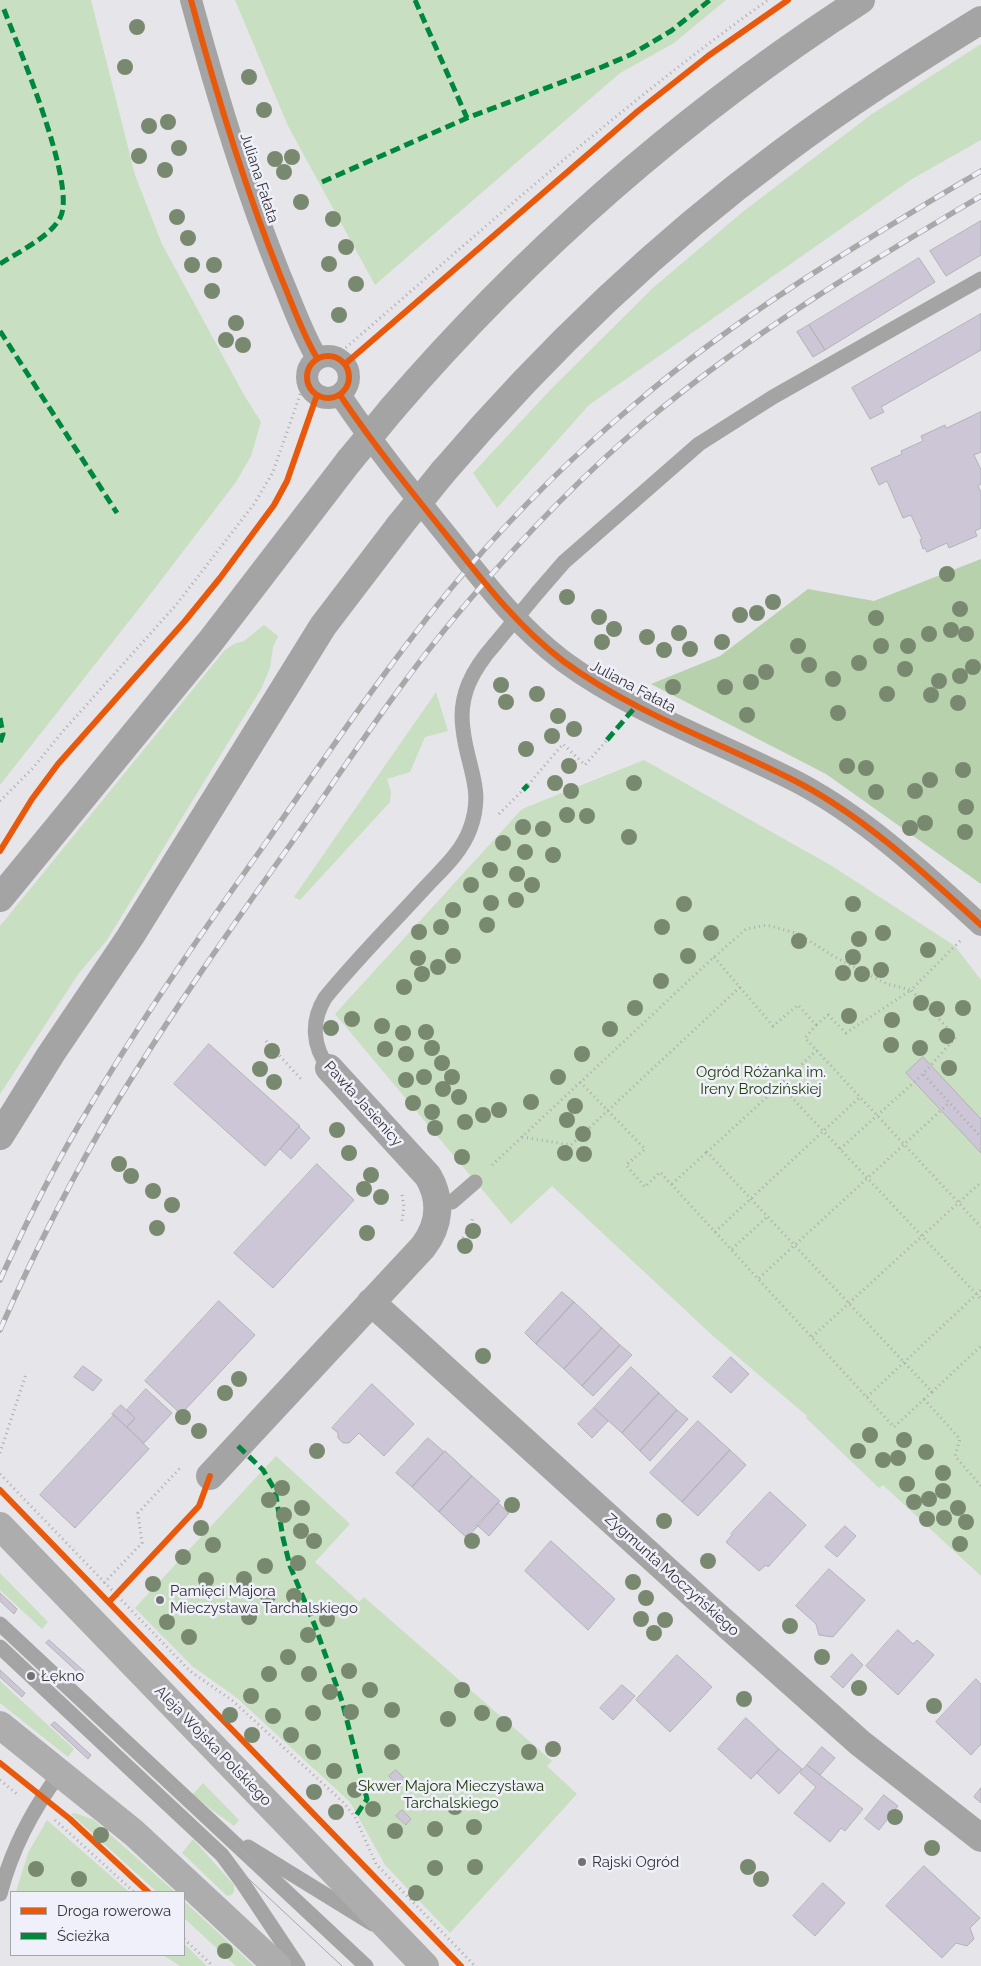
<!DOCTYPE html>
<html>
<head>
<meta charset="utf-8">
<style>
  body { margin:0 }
  #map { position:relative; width:981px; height:1966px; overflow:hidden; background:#e5e5ea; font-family:Raleway,sans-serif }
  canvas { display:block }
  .legend { position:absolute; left:10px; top:1891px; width:175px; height:65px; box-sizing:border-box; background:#f0f0fa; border:1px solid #a5a5ac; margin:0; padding:6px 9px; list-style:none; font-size:15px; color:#343437 }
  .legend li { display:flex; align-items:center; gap:10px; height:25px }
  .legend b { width:25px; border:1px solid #a5a5ac }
</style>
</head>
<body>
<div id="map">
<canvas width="981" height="1966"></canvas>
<ul class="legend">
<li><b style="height:6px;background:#e8590c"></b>Droga rowerowa</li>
<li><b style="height:6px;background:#00873e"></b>Ścieżka</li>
</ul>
</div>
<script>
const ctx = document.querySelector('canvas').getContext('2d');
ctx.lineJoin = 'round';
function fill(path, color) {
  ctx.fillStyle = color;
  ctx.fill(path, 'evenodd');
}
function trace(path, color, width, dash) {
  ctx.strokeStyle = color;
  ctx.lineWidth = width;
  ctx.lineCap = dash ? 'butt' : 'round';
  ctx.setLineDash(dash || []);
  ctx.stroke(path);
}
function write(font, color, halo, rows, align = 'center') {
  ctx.font = font + ' Raleway,sans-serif';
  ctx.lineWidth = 5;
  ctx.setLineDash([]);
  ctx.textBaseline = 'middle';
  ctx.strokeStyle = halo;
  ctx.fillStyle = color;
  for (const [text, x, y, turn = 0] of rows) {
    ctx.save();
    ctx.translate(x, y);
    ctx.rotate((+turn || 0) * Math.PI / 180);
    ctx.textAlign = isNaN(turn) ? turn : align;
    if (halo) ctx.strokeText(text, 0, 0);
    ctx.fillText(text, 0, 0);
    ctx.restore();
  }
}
const green = new Path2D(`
  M0 0H91L135 175 162 244 244 395 261 422 251 456 236 482 152 592 0 785Z
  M235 0H726L674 43 620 73 375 285 288 126Z
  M981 44V140L912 179 589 405 497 508 473 473 552 388 654 287 745 210 872 114Z
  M264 625 278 636 273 647 270 668 261 689 107 940 79 973 0 1094V926L225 650 234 644 244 641Z
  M436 692 448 731 425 737 410 772 387 779 391 792 390 802 300 900 294 897Z
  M644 760 832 866 955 946 981 980V1576L883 1485 879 1488 806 1418 807 1416 712 1335 552 1186 511 1224 335 1014 522 809Z
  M276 1456 350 1524 315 1562 359 1602 364 1597 552 1761 547 1766 577 1794 450 1933 385 1865 350 1802 237 1698 192 1666 135 1608Z
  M0 1573 48 1622 42 1629 0 1590Z
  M0 1681 74 1749 68 1757 0 1703Z
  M203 1783 239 1820 234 1826 192 1795Z
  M75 1813 94 1820 175 1892H157L71 1814Z
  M47 1820 129 1892H16L28 1853Z
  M193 1839 234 1885V1892L231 1895 227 1896 182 1853Z
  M184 1901 254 1966H236L184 1918Z
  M184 1944 207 1966H180L163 1955H184Z`);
const forest = new Path2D(`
  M981 559V884L826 774 651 684 720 656 808 589 874 601Z`);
const building = new Path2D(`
  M981 221V255L946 276 930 251Z
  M919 258 935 282 825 350 809 325Z
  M981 314V350L881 407 884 412 870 419 852 388Z
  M809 325 825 350 813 357 797 332Z
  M981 412V452L974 455 981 470V484L978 486 981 492V528L975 531 977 536 949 548 947 543 927 552 925 548 923 549 920 540 922 539 911 515 903 518 887 481 879 485 871 468 902 454 901 451 923 441 921 436 945 425 946 428Z
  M209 1044 300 1126 265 1166 174 1084Z
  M923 1057 981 1119V1153L906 1073Z
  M299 1127 310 1138 291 1159 280 1149Z
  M317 1164 354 1200 273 1288 234 1253Z
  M562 1292 574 1302 536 1344 525 1333Z
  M219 1301 255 1335 181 1414 145 1381Z
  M574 1302 602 1328 564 1369 536 1344Z
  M602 1328 620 1345 582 1386 564 1369Z
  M620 1345 632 1355 593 1396 582 1386Z
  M731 1357 749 1374 731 1393 713 1377Z
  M83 1366 102 1380 93 1391 74 1377Z
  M631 1367 659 1393 622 1433 594 1408Z
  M372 1384 414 1424 384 1456 359 1433 349 1443H343L338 1438V1433L332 1428Z
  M146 1389 172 1413 144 1443 127 1427 135 1418 127 1410Z
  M659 1393 677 1410 640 1451 622 1433Z
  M121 1405 135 1418 127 1427 112 1414Z
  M594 1408 608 1421 592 1438 578 1424Z
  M677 1410 688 1419 650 1461 640 1451Z
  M114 1415 149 1449 75 1528 40 1495Z
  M698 1421 730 1450 682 1502 650 1473Z
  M428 1438 444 1452 412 1487 396 1473Z
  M730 1450 746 1465 698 1516 682 1502Z
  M445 1451 472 1476 439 1512 412 1487Z
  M472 1476 500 1501 467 1538 439 1512Z
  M770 1492 806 1525 768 1567 766 1565 759 1571 726 1542 732 1535 731 1534Z
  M498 1503 509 1513 489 1536 477 1525Z
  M845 1526 856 1536 837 1557 825 1547Z
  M551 1541 615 1599 588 1630 525 1571Z
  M829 1569 865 1600 833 1637 819 1635 816 1624 796 1606Z
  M0 1593 17 1609 14 1614 0 1601Z
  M898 1630 913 1644 917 1640 934 1655 898 1695 866 1666Z
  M49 1640 85 1672 82 1676 46 1643Z
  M852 1654 863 1665 843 1688 831 1677Z
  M677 1655 712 1687 670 1732 636 1700Z
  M0 1670 25 1693 22 1697 0 1677Z
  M976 1679 981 1684V1744L971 1755 936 1722Z
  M622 1685 635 1696 613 1720 600 1708Z
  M746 1718 779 1749 751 1779 718 1749Z
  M55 1722 91 1755 88 1759 51 1725Z
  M822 1747 835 1758 820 1775 807 1765Z
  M779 1749 802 1769 779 1794 757 1773Z
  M807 1765 863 1809 845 1831 841 1828 830 1842 794 1813 816 1787 800 1773Z
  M396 1770 407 1781 400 1788 389 1776Z
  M981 1788V1803L974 1797Z
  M884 1795 898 1806 879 1830 865 1819Z
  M402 1810 411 1819 406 1825 396 1816Z
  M924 1866 980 1918 970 1928 974 1939 967 1946 956 1943 942 1958 886 1906Z
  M823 1883 845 1903 815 1936 793 1916Z`);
const path = new Path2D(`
  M342 351C481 231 618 107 768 0
  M528 785 563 744 585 765 607 740
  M0 801 33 768 64 730 176 605 254 504 273 472 302 389 307 383
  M499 814 523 790
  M960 941 911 990 956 1037 923 1074 981 1137
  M714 957 773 1026 798 1005 816 1025 805 1038 981 1227
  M266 1041 301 1079
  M580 1082 645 1149 626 1165 645 1187 660 1172 894 1427 932 1392 707 1152 780 1085 981 1299
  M780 1085 817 1050
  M522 1137 571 1145 740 987
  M840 1149 923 1074
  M492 1165 714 957 746 929 767 925 799 934 833 956 887 984 911 990 846 1033 828 1015 816 1025
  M672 1184 707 1152
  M402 1195 404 1207 402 1221
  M715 1232 860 1097
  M463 1238 471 1225 473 1217
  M732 1249 767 1217
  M759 1278 949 1103
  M812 1337 981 1182
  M932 1392 981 1346
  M867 1397 981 1290
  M924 1399 960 1439 955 1456 981 1486
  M0 1453 26 1374
  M0 1474 190 1671 233 1701 344 1803 355 1817 376 1864 475 1966
  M104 1583 142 1543 138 1513 181 1467
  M0 1780 17 1794
  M55 1820 134 1892
  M184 1939 213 1966`);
const service = new Path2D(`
  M538 592 564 562 699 444 773 397 981 279
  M329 1068C312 1046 311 1021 325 998 355 961 389 927 421 892 439 872 461 854 470 829 485 789 467 768 463 729 458 695 473 669 495 644
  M437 1203 452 1202 475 1182
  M0 1624 366 1966
  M0 1647 222 1855 242 1882 298 1966
  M248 1847 373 1924
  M0 1894C12 1848 32 1810 60 1773`);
const pedestrian = new Path2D(`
  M191 0C216 93 244 186 280 275 292 303 302 333 317 358
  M307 377a21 21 0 1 1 42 0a21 21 0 1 1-42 0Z
  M340 395C373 444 410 490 448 537 483 581 517 626 563 661 635 714 722 743 801 784 868 820 925 874 981 925`);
const minor = new Path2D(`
  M371 1302 708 1608 860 1743 981 1838
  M210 1476 423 1247C440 1225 442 1200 428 1176L329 1068`);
const tertiary = new Path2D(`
  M392 409C528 251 686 113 861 0
  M443 472C543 355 656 246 780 154 845 105 913 62 981 20
  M0 898 210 642 349 461
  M0 1136 51 1054 130 937 323 626 400 525`);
const secondary = new Path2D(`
  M0 1526 425 1966
  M0 1725 134 1833 277 1966`);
const tram = new Path2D(`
  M0 1624 366 1966
  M0 1647 342 1966`);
const rail = new Path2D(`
  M0 1280C25 1225 52 1170 83 1118 139 1022 203 931 267 841 332 748 395 653 469 567 520 508 576 453 636 403 742 312 862 242 981 171
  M0 1330C34 1253 72 1177 115 1105 171 1013 233 925 295 838 352 756 407 672 472 597 525 535 582 476 644 423 748 335 864 265 981 196`);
const serviceBridge = new Path2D(`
  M495 644 538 592`);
const tertiaryBridge = new Path2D(`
  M349 461 392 409
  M400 525 443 472`);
const quiet = new Path2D(`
  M415 0 467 118
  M322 182 467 118 602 67 632 54 671 31 710 0
  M0 264C18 252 50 237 60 218 78 186 17 44 3 7
  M0 331 117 513
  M0 718 3 734 0 743
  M607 740 637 705
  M523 790 528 785
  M238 1446 263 1470 275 1490 283 1538 290 1566 315 1626 342 1701 367 1799 355 1817`);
const cycleway = new Path2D(`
  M191 0C216 93 244 186 280 275 292 303 302 333 317 358
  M307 377a21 21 0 1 1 42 0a21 21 0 1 1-42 0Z
  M345 364 638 111 708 56 788 0
  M340 395C373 444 410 490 448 537 483 581 517 626 563 661 635 714 722 743 801 784 868 820 925 874 981 925
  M0 851 32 799 58 764 185 621 220 578 274 505 287 481 317 395
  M0 1490 461 1966
  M109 1602 199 1506 210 1476
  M0 1763 70 1819 148 1892`);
const trees = [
  [137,27],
  [125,67],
  [249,77],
  [264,110],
  [168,122],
  [149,126],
  [179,148],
  [139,156],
  [292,157],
  [275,159],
  [165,170],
  [284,172],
  [301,202],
  [177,217],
  [333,219],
  [188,238],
  [346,247],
  [329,264],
  [192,265],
  [214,265],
  [356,284],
  [212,291],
  [339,315],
  [236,323],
  [226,340],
  [243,345],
  [947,574],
  [567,597],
  [773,602],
  [960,609],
  [757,613],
  [740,615],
  [599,617],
  [876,618],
  [614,629],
  [951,630],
  [679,633],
  [929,634],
  [966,634],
  [647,637],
  [602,642],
  [722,642],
  [798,646],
  [881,646],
  [908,646],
  [690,649],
  [664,650],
  [859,663],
  [809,665],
  [973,667],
  [905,669],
  [766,672],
  [960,676],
  [833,679],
  [939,681],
  [751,682],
  [501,685],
  [673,687],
  [725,687],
  [537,694],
  [887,694],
  [931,695],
  [506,702],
  [958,703],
  [838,713],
  [747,715],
  [558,716],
  [574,729],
  [552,736],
  [526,749],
  [569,766],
  [847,766],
  [866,768],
  [963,770],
  [930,780],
  [555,783],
  [634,783],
  [571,791],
  [915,791],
  [876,792],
  [966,807],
  [567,815],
  [587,816],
  [925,823],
  [523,827],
  [910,828],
  [543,829],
  [965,832],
  [629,837],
  [503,843],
  [525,852],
  [553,855],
  [490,870],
  [517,874],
  [471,885],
  [532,885],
  [516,900],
  [491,903],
  [684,904],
  [853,904],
  [453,910],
  [487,925],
  [441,927],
  [662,927],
  [419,932],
  [711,933],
  [883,933],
  [859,939],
  [799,941],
  [928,950],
  [453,956],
  [688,956],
  [853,957],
  [418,958],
  [438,967],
  [881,970],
  [843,973],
  [422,974],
  [862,974],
  [661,981],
  [404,987],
  [921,1003],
  [635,1008],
  [963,1008],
  [937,1009],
  [849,1016],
  [352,1019],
  [892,1020],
  [382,1026],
  [331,1028],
  [610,1029],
  [426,1032],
  [403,1033],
  [947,1036],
  [891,1045],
  [432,1048],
  [920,1048],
  [385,1049],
  [272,1051],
  [406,1054],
  [582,1054],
  [442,1063],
  [949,1068],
  [260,1069],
  [424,1077],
  [452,1077],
  [558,1077],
  [406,1080],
  [274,1082],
  [443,1089],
  [459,1097],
  [531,1102],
  [413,1103],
  [575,1106],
  [499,1110],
  [432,1112],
  [483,1115],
  [567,1120],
  [465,1122],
  [435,1128],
  [337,1130],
  [583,1134],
  [349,1153],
  [565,1153],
  [584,1154],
  [462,1157],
  [119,1164],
  [371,1175],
  [131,1176],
  [364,1189],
  [153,1191],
  [381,1197],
  [172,1205],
  [157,1228],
  [473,1231],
  [367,1233],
  [465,1246],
  [483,1356],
  [239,1379],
  [225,1393],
  [183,1417],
  [199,1431],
  [870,1435],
  [904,1440],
  [317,1451],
  [858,1451],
  [926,1452],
  [898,1458],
  [883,1460],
  [943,1473],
  [907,1484],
  [282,1488],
  [943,1491],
  [929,1499],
  [269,1500],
  [914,1502],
  [512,1505],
  [302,1508],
  [958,1508],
  [284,1515],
  [944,1518],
  [927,1519],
  [664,1521],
  [966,1522],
  [201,1528],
  [301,1531],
  [314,1541],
  [472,1541],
  [960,1544],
  [213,1545],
  [183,1557],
  [708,1561],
  [298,1563],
  [265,1566],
  [244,1579],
  [206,1580],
  [633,1582],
  [153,1584],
  [268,1596],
  [294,1596],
  [646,1598],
  [249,1617],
  [327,1619],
  [641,1619],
  [665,1620],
  [167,1622],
  [790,1626],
  [654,1633],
  [308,1635],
  [189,1637],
  [288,1657],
  [822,1657],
  [349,1671],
  [269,1674],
  [309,1674],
  [859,1688],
  [370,1690],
  [462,1690],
  [330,1692],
  [251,1696],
  [744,1699],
  [934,1706],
  [392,1710],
  [351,1712],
  [313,1713],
  [482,1713],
  [230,1715],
  [273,1716],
  [448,1719],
  [504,1724],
  [252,1735],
  [291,1735],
  [553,1749],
  [313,1752],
  [392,1752],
  [529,1752],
  [334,1771],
  [355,1790],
  [314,1792],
  [455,1807],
  [373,1809],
  [336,1812],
  [895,1817],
  [474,1827],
  [435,1829],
  [395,1831],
  [101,1835],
  [932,1848],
  [475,1867],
  [748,1867],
  [435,1868],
  [36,1869],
  [79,1879],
  [761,1879],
  [416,1893],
  [225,1951]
];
const markers = [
  [160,1600,5,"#727276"],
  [31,1676,5,"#727276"],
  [582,1862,5,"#727276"]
];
const streetNames = [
  ["Juliana Fałata",259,178,72],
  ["Juliana Fałata",633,687,28],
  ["Pawła Jasienicy",363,1104,48],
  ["Zygmunta Moczyńskiego",672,1575,42],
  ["Aleja Wojska Polskiego",213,1746,46]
];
const parkNames = [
  ["Ogród Różanka im.",761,1072],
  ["Ireny Brodzińskiej",761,1089],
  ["Skwer Majora Mieczysława",451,1786],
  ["Tarchalskiego",451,1803]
];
const poiNames = [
  ["Pamięci Majora",170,1591],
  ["Mieczysława Tarchalskiego",170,1608],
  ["Łękno",41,1676],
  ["Rajski Ogród",592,1862]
];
fill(green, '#c9dfc1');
fill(forest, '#b7d1ad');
fill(building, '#ccc6d6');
trace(building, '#b3b2b6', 1);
trace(path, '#acacae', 3, [1, 4]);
trace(service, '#a4a4a4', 15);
trace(pedestrian, '#a4a4a4', 22);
trace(minor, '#a4a4a4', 28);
trace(tertiary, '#a4a4a4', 28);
trace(secondary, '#aeadae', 28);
trace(tram, '#a9a8a9', 1);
trace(rail, '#a9a8a9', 5.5);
trace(rail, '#f0f0fa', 4, [11]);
trace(serviceBridge, '#a4a4a4', 15);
trace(tertiaryBridge, '#a4a4a4', 28);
trace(quiet, '#00873e', 5, [10, 5]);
trace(cycleway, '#e8590c', 6);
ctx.fillStyle = '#798970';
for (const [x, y] of trees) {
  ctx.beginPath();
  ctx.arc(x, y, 8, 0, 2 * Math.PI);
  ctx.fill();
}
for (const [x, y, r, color] of markers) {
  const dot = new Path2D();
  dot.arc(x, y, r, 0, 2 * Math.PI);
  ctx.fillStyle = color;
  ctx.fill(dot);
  trace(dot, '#f0f0fa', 2);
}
write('15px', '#343437', '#f0f0fa', streetNames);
write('15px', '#203e0c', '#f0f0fa', parkNames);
write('15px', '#343437', '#f0f0fa', poiNames, 'left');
</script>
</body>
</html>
